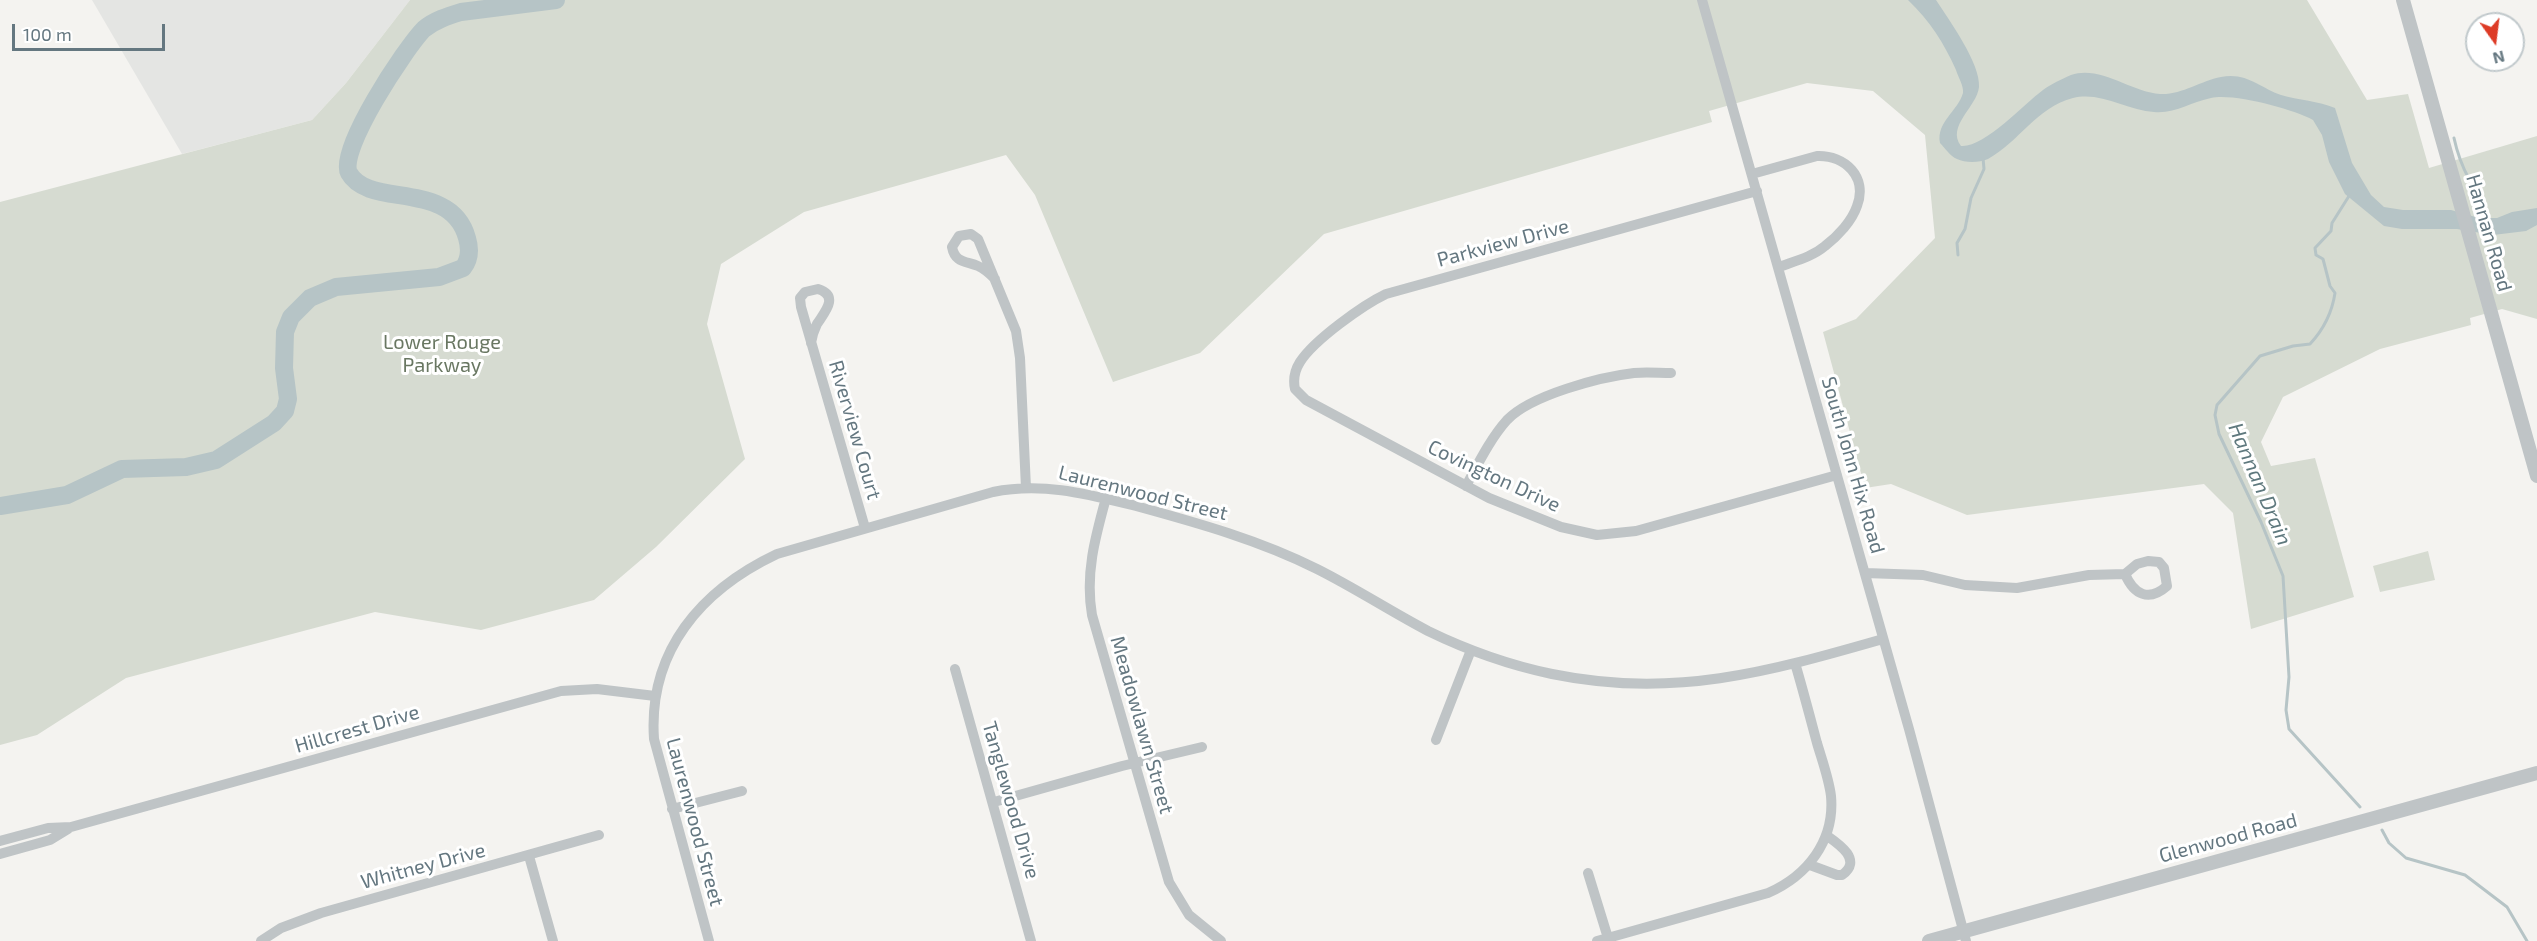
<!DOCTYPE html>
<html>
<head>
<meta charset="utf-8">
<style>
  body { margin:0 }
  #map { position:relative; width:2537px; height:941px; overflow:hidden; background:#f4f3f0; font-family:"Exo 2",sans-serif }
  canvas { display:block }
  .north { position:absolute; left:2465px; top:12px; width:60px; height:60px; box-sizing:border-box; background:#fff; border:2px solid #c1c9cc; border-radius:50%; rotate:166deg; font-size:16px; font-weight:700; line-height:24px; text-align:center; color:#647780 }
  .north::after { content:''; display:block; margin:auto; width:21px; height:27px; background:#dd3b26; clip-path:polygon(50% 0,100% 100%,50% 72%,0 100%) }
  .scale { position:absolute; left:12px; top:24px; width:153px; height:27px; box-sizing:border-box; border:3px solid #647780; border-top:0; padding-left:8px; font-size:18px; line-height:21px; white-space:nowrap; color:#647780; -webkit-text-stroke:4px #fff; paint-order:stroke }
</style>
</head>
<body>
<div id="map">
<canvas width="2537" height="941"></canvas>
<div class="north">N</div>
<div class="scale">100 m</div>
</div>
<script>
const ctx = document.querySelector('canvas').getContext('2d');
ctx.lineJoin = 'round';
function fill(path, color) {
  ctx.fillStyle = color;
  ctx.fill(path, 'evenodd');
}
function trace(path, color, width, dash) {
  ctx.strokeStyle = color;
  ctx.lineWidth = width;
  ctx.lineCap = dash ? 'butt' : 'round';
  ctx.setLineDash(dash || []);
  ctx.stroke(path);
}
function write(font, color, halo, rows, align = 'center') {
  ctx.font = font + ' "Exo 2",sans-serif';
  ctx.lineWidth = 6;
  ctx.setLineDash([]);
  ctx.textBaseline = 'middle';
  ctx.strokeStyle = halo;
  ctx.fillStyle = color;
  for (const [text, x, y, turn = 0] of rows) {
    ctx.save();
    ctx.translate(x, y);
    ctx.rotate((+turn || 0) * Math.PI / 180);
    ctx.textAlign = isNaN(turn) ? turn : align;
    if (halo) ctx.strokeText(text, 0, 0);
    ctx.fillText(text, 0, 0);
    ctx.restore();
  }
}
const built = new Path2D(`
  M92 0H410L346 83 312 120 182 154Z`);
const green = new Path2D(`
  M410 0H2307L2367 100 2408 94 2429 168 2537 136V319L2502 309 2470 318 2471 325 2380 349 2283 397 2261 442 2271 466 2315 458 2354 597 2251 629 2233 513 2204 484 1967 515 1891 484 1865 488 1823 332 1856 319 1935 238 1925 135 1873 91 1807 83 1709 111 1712 122 1324 234 1200 353 1113 382 1035 195 1006 155 804 212 721 264 707 324 745 459 656 547 594 600 481 630 375 612 126 678 37 735 0 745V202L312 120 346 83Z
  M2428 551 2435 580 2380 592 2373 566Z`);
const water = new Path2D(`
  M1908 0H1936C1949 20 1981 64 1979 87 1977 107 1946 126 1961 146 1984 148 2024 104 2043 90 2051 84 2062 79 2071 75 2100 65 2131 92 2160 94 2182 95 2200 81 2221 77 2247 72 2260 88 2281 95 2298 100 2319 101 2335 108L2352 163 2371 195 2384 207 2403 210H2451L2479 218H2497L2512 212 2537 208V225L2526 231 2493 235 2457 229H2402L2384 226 2345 194 2329 162 2322 135 2313 120C2293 109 2234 93 2211 98 2191 102 2175 114 2154 112 2127 110 2100 91 2073 98 2037 107 2019 142 1988 159 1979 163 1965 163 1957 159 1950 156 1945 148 1940 143 1936 122 1958 111 1963 93 1964 86 1958 77 1956 70 1944 43 1930 21 1908 0Z`);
const stream = new Path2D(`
  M2454 138C2457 152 2462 166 2469 179 2477 192 2488 205 2487 222
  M2349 196 2332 223 2331 231 2315 248 2316 255 2323 259 2330 286 2335 293C2332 313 2324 329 2310 344L2293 346 2260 356 2217 405 2215 415 2219 434 2261 522 2283 576 2289 677 2286 710 2289 729 2360 807
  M1958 255 1957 243 1965 229 1971 198 1984 169 1983 158
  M2382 830 2389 843 2406 858 2465 875 2507 907 2527 941`);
const river = new Path2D(`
  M0 506 67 495 122 469 186 467 216 460 274 423 285 411 288 399 284 368 285 332 291 317 310 298 336 287 439 277 463 268C470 259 470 248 467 238 451 179 369 209 349 173 337 151 406 47 424 29 435 20 448 16 461 12L556 0`);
const minor = new Path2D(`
  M1702 0 1909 729 1966 941
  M1752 174 1817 156C1845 155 1868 177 1857 206 1852 221 1838 236 1825 246 1812 257 1795 261 1779 267
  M1757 191 1386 294C1363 305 1314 340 1300 362 1295 370 1293 380 1295 389L1306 400 1489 498 1561 527 1597 535 1636 531 1837 475
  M995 279C990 274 985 269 978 266 966 261 955 263 952 247L959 236 971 234 978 239 1016 331 1020 358 1026 488
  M811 343C812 337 814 330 817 324 824 313 840 296 818 289L805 292 800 298 801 307 865 528
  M1466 486C1478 464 1490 439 1507 420 1531 395 1600 377 1634 373 1646 372 1659 373 1671 373
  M1106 498C1095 538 1085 574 1092 615L1169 882 1189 915 1221 941
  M1865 573 1923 575 1965 585 2017 588 2089 575 2125 574 2137 564 2148 561 2159 562 2164 568 2167 586C2149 602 2134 595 2125 574
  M955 669 1031 941
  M1436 740 1471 650
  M994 802 1122 766 1202 747
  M672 809 742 791
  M0 841 48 828 71 827 561 691 597 689 655 696
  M0 854 50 840 68 829
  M529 856 553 941
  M1810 865 1837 875H1842C1863 860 1839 844 1826 835
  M1588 873 1608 938
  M261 941 281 928 321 913 599 835
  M709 941 654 739C648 651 701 590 777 554L993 492C1043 482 1087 494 1136 506 1198 523 1259 540 1317 569 1355 588 1390 611 1428 631 1467 650 1509 665 1552 674 1673 699 1768 672 1883 639
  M1597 941 1768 893C1807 876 1835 841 1831 796 1829 779 1822 760 1817 743 1810 717 1803 690 1795 663`);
const tertiary = new Path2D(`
  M2403 0 2537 476
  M1929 941 2537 773`);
const streetNames = [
  ["Hannan Road",2489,233,74],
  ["Parkview Drive",1503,243,-15],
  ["Riverview Court",855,430,74],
  ["South John Hix Road",1853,465,74],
  ["Covington Drive",1494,476,25],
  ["Laurenwood Street",1143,493,14],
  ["Meadowlawn Street",1142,725,74],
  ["Hillcrest Drive",357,729,-16],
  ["Tanglewood Drive",1011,800,74],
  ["Laurenwood Street",695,822,75],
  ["Glenwood Road",2228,838,-15],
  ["Whitney Drive",423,866,-15]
];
const parkNames = [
  ["Lower Rouge",442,342],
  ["Parkway",442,365]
];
const waterNames = [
  ["Hannan Drain",2260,484,67]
];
fill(built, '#e4e5e3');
fill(green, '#d6dbd1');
fill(water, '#b6c4c6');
trace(stream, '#b6c4c6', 3);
trace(river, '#b6c4c6', 18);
trace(minor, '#bfc4c6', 10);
trace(tertiary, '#bfc4c6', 14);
write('20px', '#647780', '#fff', streetNames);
write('20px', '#697762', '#fff', parkNames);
write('italic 21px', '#5f797e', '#fff', waterNames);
</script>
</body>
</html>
